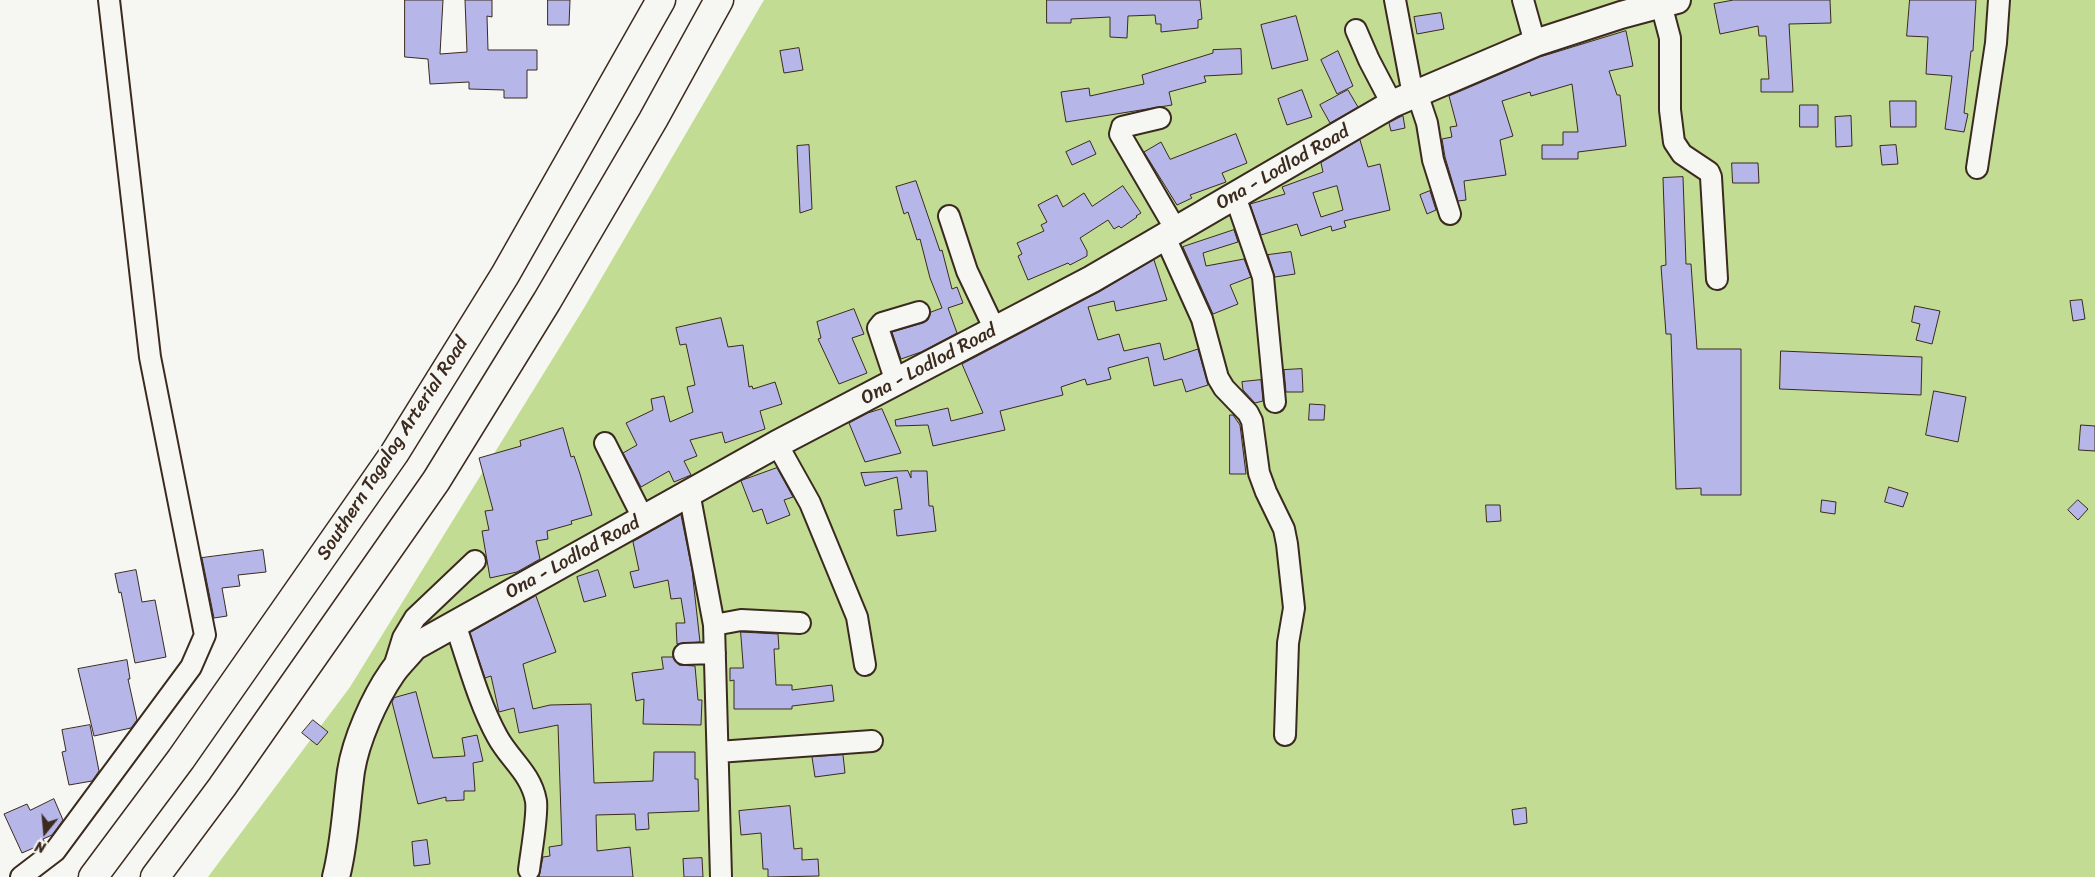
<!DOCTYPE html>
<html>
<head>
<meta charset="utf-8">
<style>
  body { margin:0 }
  #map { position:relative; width:2095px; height:877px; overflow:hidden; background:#f6f6f2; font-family:Sriracha,sans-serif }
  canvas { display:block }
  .north { position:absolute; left:20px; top:807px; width:50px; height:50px; -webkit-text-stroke:4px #f6f6f2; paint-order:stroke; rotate:197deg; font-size:14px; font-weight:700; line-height:20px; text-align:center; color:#3b2a1e }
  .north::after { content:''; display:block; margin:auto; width:18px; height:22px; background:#3b2a1e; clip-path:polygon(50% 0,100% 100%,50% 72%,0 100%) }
</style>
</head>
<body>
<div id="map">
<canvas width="2095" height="877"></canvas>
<div class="north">N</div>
</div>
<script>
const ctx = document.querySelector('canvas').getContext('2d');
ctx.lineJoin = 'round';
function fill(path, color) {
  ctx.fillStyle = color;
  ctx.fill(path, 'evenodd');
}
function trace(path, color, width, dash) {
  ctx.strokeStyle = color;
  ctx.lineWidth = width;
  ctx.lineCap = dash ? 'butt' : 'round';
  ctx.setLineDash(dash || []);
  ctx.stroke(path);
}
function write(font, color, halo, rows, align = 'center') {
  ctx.font = font + ' Sriracha,sans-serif';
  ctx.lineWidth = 4.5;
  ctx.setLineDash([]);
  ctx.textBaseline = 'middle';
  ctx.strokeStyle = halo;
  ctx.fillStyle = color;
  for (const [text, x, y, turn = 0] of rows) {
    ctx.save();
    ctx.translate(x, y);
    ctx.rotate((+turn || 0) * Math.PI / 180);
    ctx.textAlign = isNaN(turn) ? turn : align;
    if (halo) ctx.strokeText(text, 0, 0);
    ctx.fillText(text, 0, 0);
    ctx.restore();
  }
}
const green = new Path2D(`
  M764 0H2095V877H208L350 687 584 308Z`);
const building = new Path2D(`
  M405 0H443L440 54 467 52 465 0H492V17L487 16 488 50H537V70H527V98H504V90L469 89V82L430 84 428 59 405 57Z
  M548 0H570L569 25H548Z
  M1047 0H1200L1202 19 1198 20V28L1161 32V24H1156L1155 15 1128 16 1127 38 1110 37V17L1071 19V23H1047Z
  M1734 0H1830L1831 23 1789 24 1793 92H1761V79H1769L1766 36H1759L1758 26 1720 34 1714 4Z
  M1910 0H1976L1973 51H1971L1964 113 1968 114 1964 132 1945 129 1952 76 1926 74 1928 37 1907 36Z
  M1441 13 1444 29 1417 34 1414 17Z
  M1296 16 1308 60 1272 69 1261 25Z
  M1626 31 1633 66 1609 71 1617 95H1620L1626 146 1578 152V159H1542V145H1563V132H1578L1572 84 1531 96 1530 92 1502 101 1513 136 1500 140 1506 175 1464 181 1466 200 1458 201 1445 157 1442 139 1452 137 1450 127 1457 126 1449 96 1540 57Z
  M799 48 803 70 784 73 780 51Z
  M1241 49 1242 74 1204 76 1206 82 1169 92 1172 105 1066 122 1061 92 1089 88 1090 96 1144 84 1142 75 1213 53V50Z
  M1338 51 1353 86 1337 94 1321 60Z
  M1302 90 1312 117 1287 125 1278 99Z
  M1348 90 1358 107 1330 123 1320 105Z
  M1890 101H1916V127H1891Z
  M1800 105H1818V127H1800Z
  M1403 116 1405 128 1391 131 1389 123Z
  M1851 116 1852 146 1836 147 1835 117Z
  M1236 134 1247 163 1222 173 1226 182 1190 195 1192 198 1177 205 1144 152 1161 142 1170 159Z
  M1360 140 1368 167 1380 164 1390 210 1344 221 1346 227 1332 231 1331 226 1301 236 1297 224 1261 235 1250 204 1285 194 1282 187 1323 172 1321 163ZM1337 186 1343 210 1321 217 1313 193Z
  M1090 141 1096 154 1072 165 1066 152Z
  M809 145 812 209 800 213 797 146Z
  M1896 145 1898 164 1882 165 1880 146Z
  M1732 163H1758L1759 183H1733Z
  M1683 177 1686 264H1691L1697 349H1741V495H1701V488L1676 489 1671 334H1666L1661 266 1666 265 1663 178Z
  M916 181 940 251 942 250 952 289 957 287 963 303 948 308 957 333 921 352 901 359 892 332 923 323 928 320 931 312 942 308 930 278 920 239 917 240 908 212 904 214 896 187Z
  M1123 186 1141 213 1136 216 1137 217 1121 228 1119 226 1114 229 1108 220 1080 238 1087 251V256L1070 265 1068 263 1028 280 1018 256 1022 254 1017 243 1044 231 1041 225 1047 222 1038 205 1057 195 1063 207 1084 193 1092 206Z
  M1430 191 1436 210 1427 214 1420 195Z
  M1234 230 1238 242 1203 253 1206 266 1244 259 1251 277 1230 285 1238 304 1213 314 1183 247Z
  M1291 252 1295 274 1275 277 1268 255Z
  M1154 260 1167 300 1116 311 1114 301 1088 307 1098 340 1119 334 1124 351 1160 343 1164 360 1198 349 1208 385 1186 392 1182 379 1154 386 1148 357 1108 368 1111 379 1087 385 1085 379 1061 387 1063 395 1000 411 1005 430 933 446 928 425 896 426 895 420 948 408 951 421 983 413 962 364 1099 292Z
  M2082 300 2085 319 2073 321 2070 301Z
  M1915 306 1940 311 1932 344 1916 340 1920 324 1912 322Z
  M854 309 864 334 852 338 867 373 839 384 818 339 821 338 817 322Z
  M721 318 728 347 743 345 749 387 752 386 753 389 775 382 782 404 760 411 765 429 725 443 722 432 690 440 697 456 684 461 691 475 674 482 669 471 641 487 623 453 637 445 626 423 653 410 651 399 664 396 670 422 693 412 687 387 695 385 686 344 680 345 676 328Z
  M1781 351 1922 357 1921 395 1780 389Z
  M1302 369 1303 392H1286L1284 370Z
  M1261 380 1263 401 1255 403 1243 390 1242 382Z
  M1934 391 1966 397 1958 442 1926 435Z
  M1310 404 1325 405 1324 420H1309Z
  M882 409 901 453 865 462 849 423 868 413Z
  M1230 415H1233L1240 425 1246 474H1230Z
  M2081 425 2095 426V451L2079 450Z
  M563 428 571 457 574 456 580 474 592 515 571 521 572 524 547 531 548 539 536 541 540 559 517 572 490 578 482 531 489 530 485 511 493 510 479 458 521 446 520 441Z
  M777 468 793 497 784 500 790 515 767 524 762 509 753 512 741 481Z
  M908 471 911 478V471H927L929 506H933L936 531 897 536 894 510 902 509 897 477 865 486 861 473Z
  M1889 487 1908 493 1903 507 1885 502Z
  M1822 500 1836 502 1835 514 1821 512Z
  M2078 500 2088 509 2078 520 2068 510Z
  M1486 505H1500L1501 521 1487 522Z
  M681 515 692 570 700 642 677 644 676 623H685L681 598 671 599 668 580 634 588 630 572 639 570 633 542Z
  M263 550 266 572 238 575 240 586 222 588 227 616 214 618 202 558Z
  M136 570 142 602 155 600 166 657 135 663 121 592 119 593 115 574Z
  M598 570 606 596 584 602 577 577Z
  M536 596 556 652 523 664 533 709 550 705 591 704 594 783 653 781 654 752H695V779H698L699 811 648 813 649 829 636 830 635 814 596 815 597 851 630 847 633 877H539L543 857 550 856 549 847 562 845 558 725 519 733 514 708 499 712 491 676 485 678 470 633Z
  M741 632 778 634 779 649H774L776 685H792V690L832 685 834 701 792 706V709H734V680L730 681V668H743Z
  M662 657H673L679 665 695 666 698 700H702L701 725 643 724 644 699 636 701 632 673 663 669Z
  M127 660 130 679H128L137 720 131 728 94 736 78 669Z
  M416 692 433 758 465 756 462 738 477 735 483 761 473 763 475 791H464V800L446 801V797L418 804 392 702 394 698Z
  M313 720 328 732 317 745 302 733Z
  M90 725 99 771 92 781 69 785 62 752 66 751 62 730Z
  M843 755 845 773 815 777 812 757Z
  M54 799 63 820 52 835 43 839 45 843 22 853 4 814 27 804 30 810Z
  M790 806 794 849 802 848V860L818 859 819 876 768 877V869H763L761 833 741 835 739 811Z
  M1526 808 1527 823 1514 825 1512 810Z
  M427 840 430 864 414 866 412 842Z
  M702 858 703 877H684L683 859Z`);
const minor = new Path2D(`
  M1395 0 1413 95
  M1523 0 1535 43
  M1661 4 1670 38V110L1674 142 1682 154 1709 172 1711 177 1717 279
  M1356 30 1369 60 1392 104
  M1417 93 1427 123 1433 160 1450 214
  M1160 118 1122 127 1120 134 1176 230
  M1977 168 1996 43 1999 0
  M1235 196 1263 277 1275 402
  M949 216 967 271 995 330
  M1165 237 1202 319 1218 378 1224 388 1248 413 1252 421 1259 473 1266 492 1284 529 1287 544 1294 608 1288 643 1285 735
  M896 382 878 328 882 323 919 312
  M605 443 643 518
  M777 444 810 503 857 617 865 665
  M689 492 714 625 721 877
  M455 624C468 661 478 701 497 736 509 759 531 773 536 801 538 815 531 853 529 870
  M714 625 741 620 800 623
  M684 654 715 653
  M394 667 403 638 415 618 475 561
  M718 752 872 741
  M21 877 55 851 191 667 205 635 150 357 109 0`);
const major = new Path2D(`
  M336 877C345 842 346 807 351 771 356 740 374 699 392 673 398 664 407 656 414 647L777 444 1092 279 1392 104 1535 43 1621 15 1677 0`);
const highway = new Path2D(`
  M93 877 181 759 394 454 505 275 661 0
  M155 877 222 787 436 481 547 301 653 120 719 0`);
const streetNames = [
  ["Ona - Lodlod Road",1283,168,-30],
  ["Ona - Lodlod Road",929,365,-28],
  ["Southern Tagalog Arterial Road",393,449,-57],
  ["Ona - Lodlod Road",573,558,-29]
];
fill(green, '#c2dd93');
fill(building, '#b7b6e8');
trace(building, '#3b2a1e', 1);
trace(minor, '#3b2a1e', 24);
trace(major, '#3b2a1e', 30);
trace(highway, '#3b2a1e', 31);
trace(minor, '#f6f6f2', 20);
trace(major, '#f6f6f2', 26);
trace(highway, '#f6f6f2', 28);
write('19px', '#3b2a1e', '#f6f6f2', streetNames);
</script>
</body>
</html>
